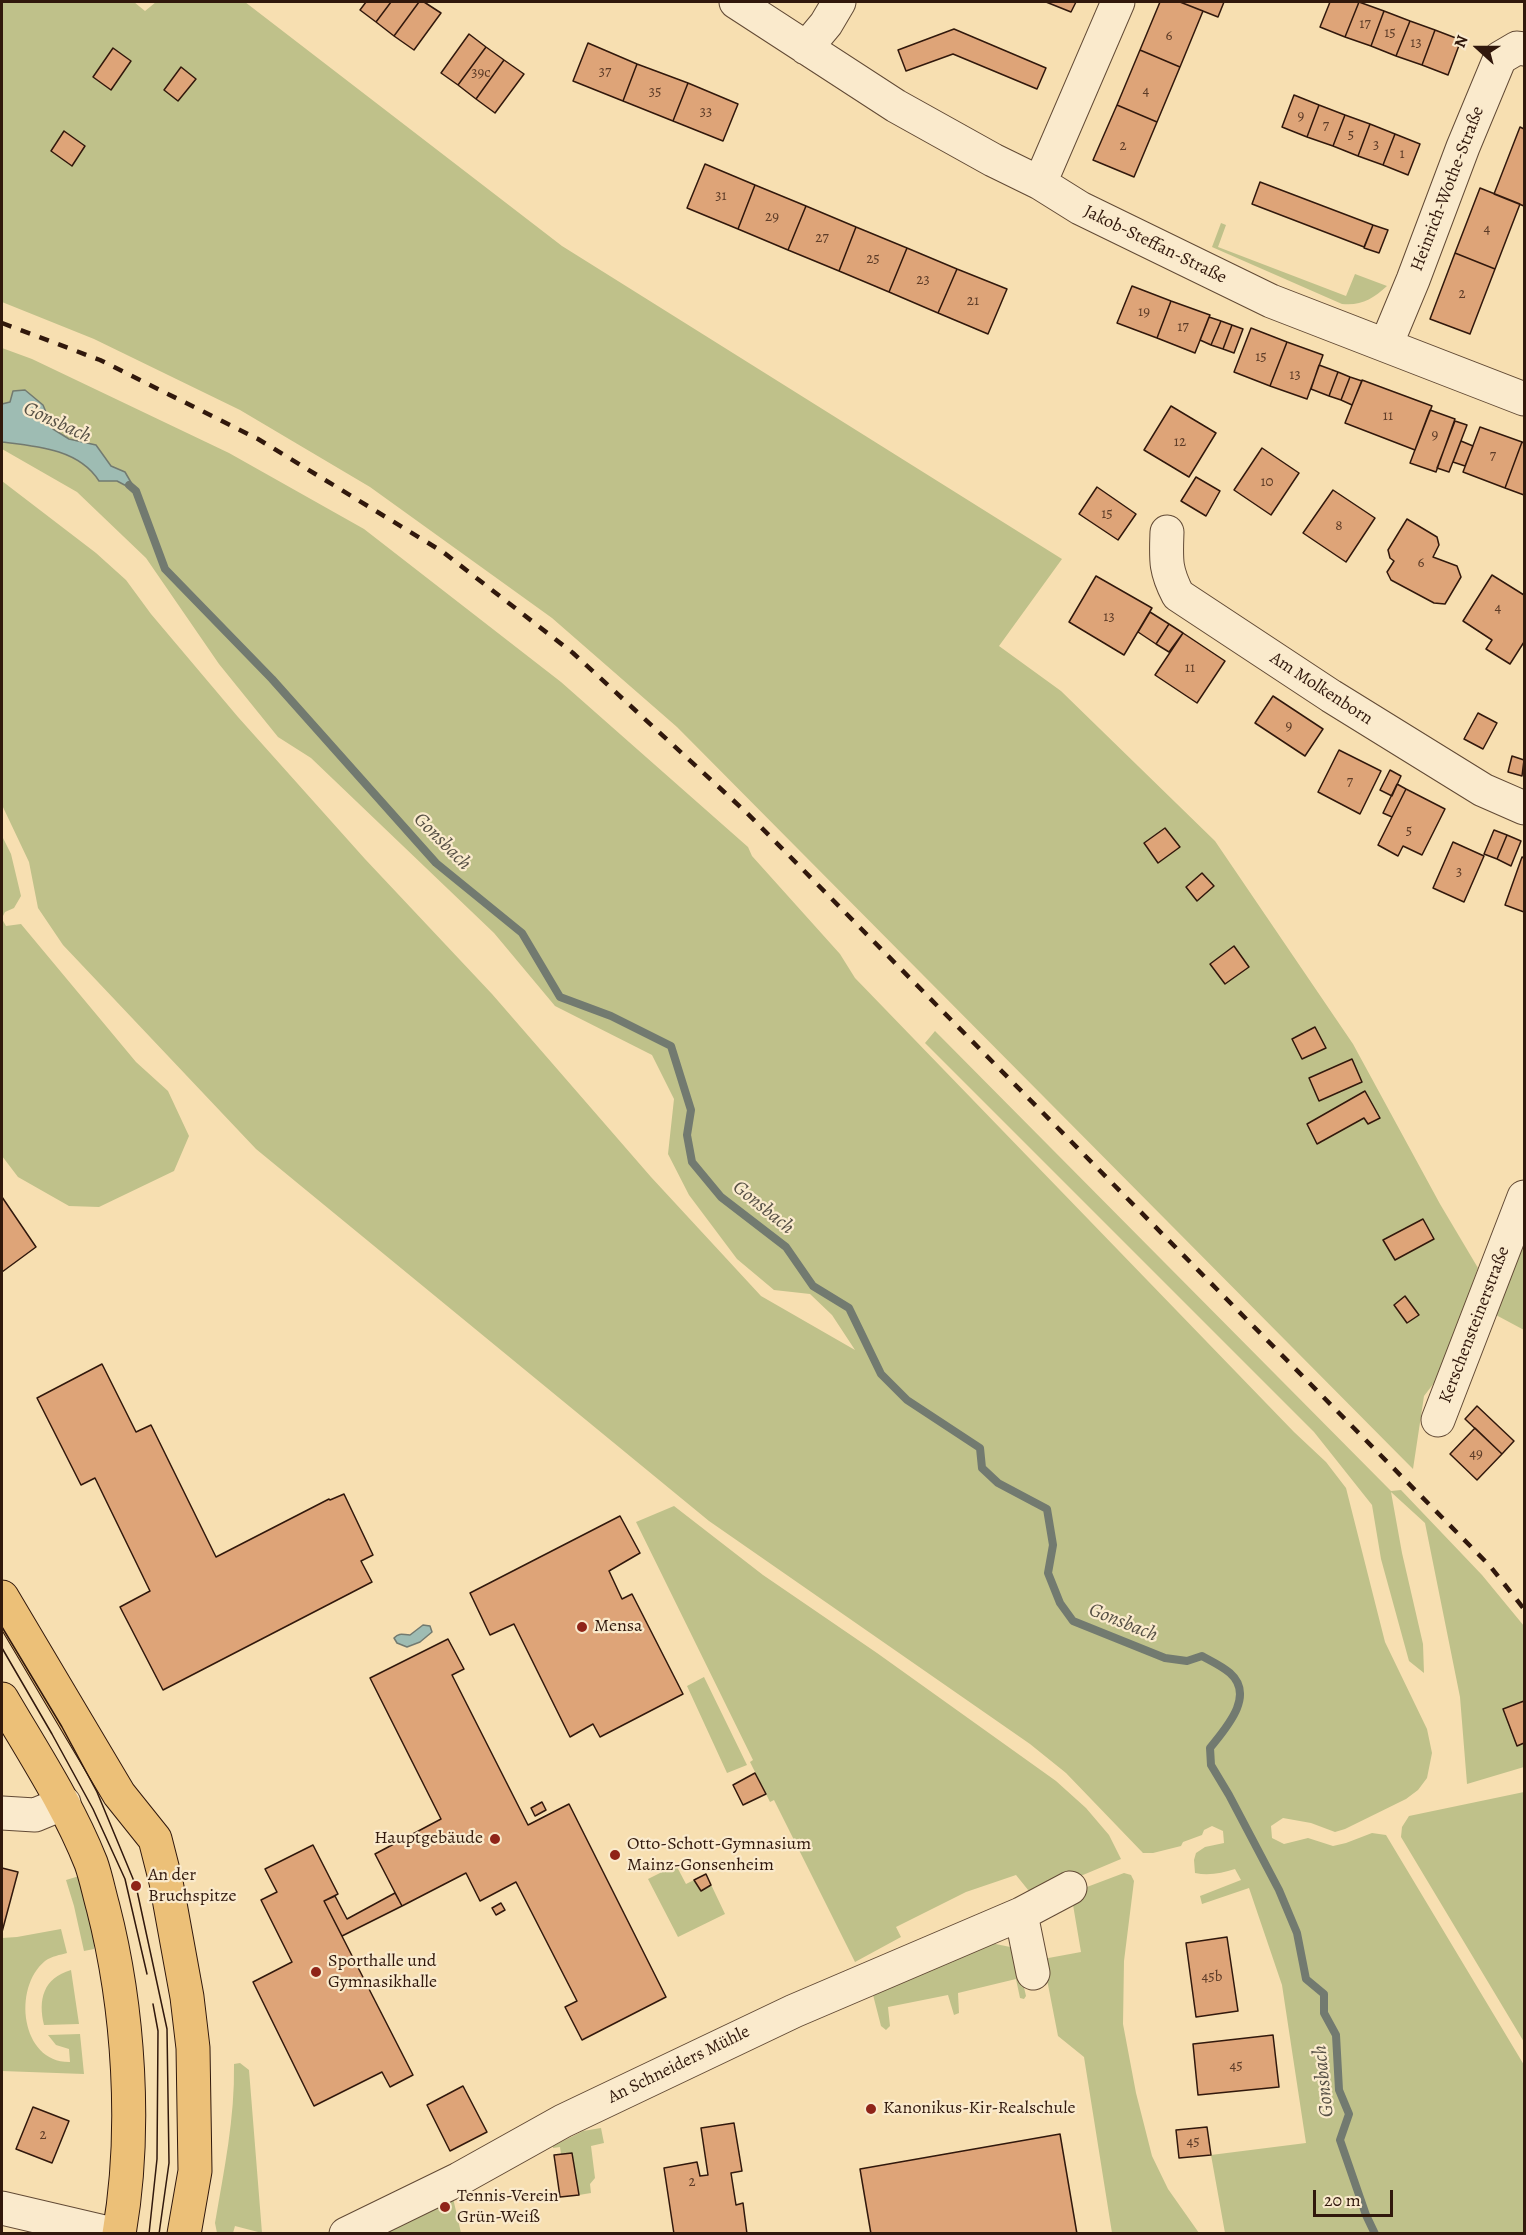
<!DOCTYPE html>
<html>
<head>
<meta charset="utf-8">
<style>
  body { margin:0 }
  #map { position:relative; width:1526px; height:2235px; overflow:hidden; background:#f7dfb1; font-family:Alegreya,serif }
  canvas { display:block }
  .frame { position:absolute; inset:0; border:3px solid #31180c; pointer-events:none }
  .north { position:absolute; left:1448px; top:18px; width:60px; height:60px; -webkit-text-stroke:4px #faeacc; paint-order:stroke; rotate:291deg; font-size:16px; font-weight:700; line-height:24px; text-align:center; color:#31180c }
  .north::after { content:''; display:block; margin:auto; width:21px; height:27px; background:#31180c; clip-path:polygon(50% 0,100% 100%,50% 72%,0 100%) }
  .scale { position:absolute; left:1313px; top:2190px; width:80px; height:27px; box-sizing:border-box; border:3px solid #31180c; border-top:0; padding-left:8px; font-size:18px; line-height:21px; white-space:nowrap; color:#31180c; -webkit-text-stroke:4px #faeacc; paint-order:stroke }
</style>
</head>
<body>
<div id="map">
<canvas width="1526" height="2235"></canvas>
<div class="frame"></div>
<div class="north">N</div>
<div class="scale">20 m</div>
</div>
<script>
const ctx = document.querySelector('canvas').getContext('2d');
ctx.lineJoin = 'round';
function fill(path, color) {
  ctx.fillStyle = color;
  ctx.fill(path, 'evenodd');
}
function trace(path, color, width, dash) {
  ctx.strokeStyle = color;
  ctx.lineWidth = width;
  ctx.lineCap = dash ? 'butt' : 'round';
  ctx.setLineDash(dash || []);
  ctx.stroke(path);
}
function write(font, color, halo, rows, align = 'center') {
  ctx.font = font + ' Alegreya,serif';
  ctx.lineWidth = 4.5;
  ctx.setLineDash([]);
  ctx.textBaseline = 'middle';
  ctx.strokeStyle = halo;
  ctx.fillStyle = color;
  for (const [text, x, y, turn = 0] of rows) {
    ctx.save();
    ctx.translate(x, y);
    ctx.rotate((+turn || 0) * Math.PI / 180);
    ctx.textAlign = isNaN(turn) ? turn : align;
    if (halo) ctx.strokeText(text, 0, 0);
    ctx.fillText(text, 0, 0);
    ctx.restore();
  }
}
const green = new Path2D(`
  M2 2H134L145 11 156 2H245L562 246 1062 559 999 646 1061 691 1215 841 1353 1044 1440 1204 1478 1268 1437 1379 1424 1396 1413 1469 677 727 552 618 370 487 240 410 94 339 2 302Z
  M1221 223 1226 225 1218 247 1346 296 1355 274 1387 286C1373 299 1361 306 1342 304L1212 247Z
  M2 348 32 359 229 453 364 529 561 682 748 847 752 856 840 954 855 978 1294 1432 1326 1462 1346 1488 1385 1642 1427 1729 1432 1753 1427 1778 1418 1790 1406 1799 1345 1829 1335 1832 1311 1823 1283 1818 1271 1826 1272 1838 1284 1844 1308 1838 1333 1846 1346 1843 1372 1833 1386 1835 1524 2065V2233H1225L1211 2155 1306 2143 1282 1985 1249 1888 1202 1904 1200 1896 1241 1880 1235 1869C1222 1873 1209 1876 1195 1873L1194 1860 1196 1853 1205 1847 1224 1843 1223 1831 1212 1826 1204 1830 1202 1835 1183 1842 1181 1846 1153 1853H1143L1066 1773 1030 1744 709 1521 256 1149 63 945 38 908 29 862 2 805V481L96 553 126 580 151 614 238 717 365 859 492 994 651 1177 761 1296 855 1350 832 1315 810 1294 774 1290 737 1259 689 1195 668 1154 674 1099 652 1055 555 1006 494 933 311 758 278 737 219 664 146 558 77 492 2 449V442C36 446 79 449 99 481H117L134 491 125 472 111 466 96 445C62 438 58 438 43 405L10 402 2 404Z
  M2 836 11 854 21 896 14 908 5 912 2 918Z
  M2 919 6 926 21 924 136 1062 168 1091 189 1136 174 1171 99 1207 69 1206 18 1177 2 1156Z
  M935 1031 1391 1491 1401 1490 1482 1575 1524 1626V1767L1467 1784 1460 1697 1425 1523 1391 1492 1402 1553 1423 1644 1424 1673 1409 1661 1381 1559 1372 1505 1314 1432 925 1043Z
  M1524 1242V1330L1496 1315Z
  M674 1506 763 1575 877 1653 1056 1781 1086 1808 1109 1835 1121 1859 1033 1896 1016 1875 966 1892 896 1927 901 1937 855 1962 774 1800 770 1802 750 1762 753 1760 636 1522Z
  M704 1677 747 1765 727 1773 687 1686Z
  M1524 1792V2042L1401 1837 1402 1827 1409 1816Z
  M676 1865 686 1884 706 1874 725 1914 678 1937 648 1879Z
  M1124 1873 1131 1875 1134 1881 1124 1961 1123 2024 1136 2093 1152 2156 1168 2189 1199 2233H1112L1084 2057 1058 2036 1043 1959 1081 1952 1071 1893Z
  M86 1874 95 1923 94 1949 84 1951 74 1906 66 1880Z
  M61 1929 67 1953C60 1955 52 1956 45 1961 12 1988 21 2063 70 2062L69 2049 56 2045 48 2035 80 2034 84 2074 2 2071V1938L17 1937Z
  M986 1942 1015 1948 1026 1996 1024 1999 1020 1998 1016 1979 958 1993 959 2013 954 2015 948 1995 888 2007 890 2026 886 2030 881 2026 872 1991Z
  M71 1970 79 2024 44 2025C38 2000 43 1978 71 1970Z
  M240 2063 249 2070 262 2233 235 2226 233 2233H217L215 2223C224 2170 235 2118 234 2064Z
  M601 2128 604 2143 591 2146 595 2178 590 2184 591 2193 579 2195 572 2153 561 2154 560 2147 553 2148V2146L583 2131Z
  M453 2198 461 2233H382Z`);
const water = new Path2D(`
  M25 390 43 405 53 429 69 439 96 445 111 466 125 472 136 491 117 481H99C79 449 36 446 2 442V404L10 402 13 391Z
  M423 1625 430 1626 432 1632 420 1642 407 1647 397 1643 394 1638C400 1632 403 1635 410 1635Z`);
const stream = new Path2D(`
  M129 485 136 491 165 569 272 679 436 863 522 933 560 997 611 1016 671 1046 691 1110 687 1135 692 1162 721 1197 786 1247 813 1286 849 1308 881 1374 907 1400 980 1448 982 1468 998 1483 1047 1509 1053 1545 1048 1573 1060 1603 1073 1621 1165 1658 1187 1661 1202 1656C1211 1661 1222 1666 1230 1673 1256 1696 1225 1729 1210 1748L1211 1765 1229 1795 1279 1890 1297 1933 1306 1979 1324 1994V2013L1336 2035 1339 2090 1349 2114 1340 2140 1366 2215 1375 2234`);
const building = new Path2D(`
  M366 2H391L376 22 360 10Z
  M391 2H419L394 36 376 22Z
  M419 2H424L441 13 414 50 394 36Z
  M1046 2H1076L1071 12Z
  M1160 2H1180L1203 11 1180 67 1140 50Z
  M1180 2H1224L1218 17Z
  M1330 2H1359L1345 37 1320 27Z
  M1359 2 1384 11 1371 46 1345 37Z
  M1384 11 1410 21 1396 56 1371 46Z
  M1410 21 1435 30 1422 65 1396 56Z
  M954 29 1046 68 1037 89 953 54 906 71 898 50Z
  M1435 30 1461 40 1448 75 1422 65Z
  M469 34 486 47 458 85 441 73Z
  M588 43 637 64 623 101 573 81Z
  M486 47 504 60 476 99 458 85Z
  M113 48 131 61 111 90 93 77Z
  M1140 50 1180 67 1157 122 1117 105Z
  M504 60 524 74 495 113 476 99Z
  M637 64 688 83 673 121 623 101Z
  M181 67 196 79 178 101 164 90Z
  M688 83 738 104 723 141 673 121Z
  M1294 95 1319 105 1307 137 1282 127Z
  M1117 105 1157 122 1134 177 1093 160Z
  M1319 105 1345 115 1333 146 1307 137Z
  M1345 115 1370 124 1358 156 1333 146Z
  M1370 124 1395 134 1383 165 1358 156Z
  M1520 127 1524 129V206L1494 194Z
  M64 131 85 146 72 166 51 151Z
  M1395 134 1420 144 1408 175 1383 165Z
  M705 164 755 185 738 229 687 208Z
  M1260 182 1373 225 1364 247 1252 204Z
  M755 185 806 206 788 250 738 229Z
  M1480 188 1520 204 1495 269 1455 253Z
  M806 206 856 227 839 271 788 250Z
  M1373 225 1388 230 1379 253 1364 248Z
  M856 227 907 248 889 292 839 271Z
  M907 248 957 269 938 313 889 292Z
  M1455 253 1495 269 1470 334 1430 319Z
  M957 269 1007 289 988 334 938 313Z
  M1132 286 1171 301 1157 338 1117 323Z
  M1171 301 1210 315 1195 353 1157 338Z
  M1209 317 1221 321 1211 345 1200 340Z
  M1221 321 1232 325 1223 349 1211 345Z
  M1232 325 1243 329 1234 353 1223 349Z
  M1251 328 1287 342 1270 386 1234 372Z
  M1287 342 1323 355 1307 399 1270 386Z
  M1319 365 1338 372 1329 396 1311 389Z
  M1338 372 1350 377 1341 400 1329 396Z
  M1350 377 1362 381 1352 405 1341 400Z
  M1362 380 1432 406 1415 450 1345 423Z
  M1171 406 1216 433 1189 477 1144 450Z
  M1430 410 1455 419 1436 472 1410 463Z
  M1455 421 1467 425 1449 472 1437 468Z
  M1480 427 1522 442 1505 488 1463 472Z
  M1461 441 1473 446 1465 466 1453 462Z
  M1522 442 1524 443V495L1505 488Z
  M1262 448 1299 473 1271 515 1234 490Z
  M1196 477 1220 491 1206 516 1181 501Z
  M1097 487 1136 514 1118 540 1079 514Z
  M1333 490 1375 518 1346 562 1303 533Z
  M1407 519 1437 537 1439 545 1433 557 1457 566 1461 577 1445 604 1434 603 1391 580 1387 572 1394 561 1390 558 1388 550Z
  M1492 575 1524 595V642L1510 664 1486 649 1492 640 1463 621Z
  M1096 576 1152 608 1124 655 1069 622Z
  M1150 612 1169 624 1156 644 1138 632Z
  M1169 624 1183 633 1169 652 1156 644Z
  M1183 633 1225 661 1197 703 1155 675Z
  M1273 696 1323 729 1305 756 1255 723Z
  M1478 713 1497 723 1483 749 1464 739Z
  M1339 750 1381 771 1360 814 1318 792Z
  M1512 756 1524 760 1522 776 1508 772Z
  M1390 770 1401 776 1392 796 1380 790Z
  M1397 784 1406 789 1392 817 1383 813Z
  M1406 789 1445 809 1422 855 1403 846 1398 856 1378 845Z
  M1165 828 1180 847 1158 863 1144 843Z
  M1494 830 1507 835 1497 859 1484 854Z
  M1507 835 1521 841 1511 866 1497 859Z
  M1453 842 1484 856 1464 902 1433 888Z
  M1522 857 1524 858V912L1505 905Z
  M1202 873 1214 886 1197 901 1186 887Z
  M1234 946 1249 967 1225 984 1210 964Z
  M1315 1027 1326 1048 1302 1059 1292 1039Z
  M1352 1059 1362 1082 1319 1101 1309 1078Z
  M1365 1091 1380 1118 1368 1124 1364 1118 1317 1144 1307 1124Z
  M2 1197 36 1247 2 1272Z
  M1423 1219 1434 1239 1395 1260 1383 1240Z
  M1405 1296 1419 1315 1407 1323 1394 1305Z
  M102 1364 136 1432 151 1425 216 1557 329 1499 330 1500 344 1494 373 1555 361 1561 372 1582 163 1690 120 1607 150 1591 95 1478 81 1485 37 1398Z
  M1477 1406 1514 1441 1502 1454 1465 1419Z
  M1475 1428 1502 1454 1477 1480 1450 1454Z
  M620 1516 640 1553 609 1571 622 1599 632 1594 683 1694 600 1737 593 1724 570 1737 514 1624 490 1635 470 1593Z
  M448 1639 464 1669 452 1675 528 1825 569 1804 666 1997 582 2040 565 2007 577 2001 516 1882 480 1901 466 1873 402 1906 375 1854 441 1819 370 1678Z
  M1524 1701V1743L1517 1746 1503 1709Z
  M755 1773 766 1794 743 1805 733 1785Z
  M542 1802 546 1810 535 1816 531 1808Z
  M313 1845 338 1894 324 1901 413 2075 390 2087 382 2072 314 2106 253 1982 292 1962 261 1900 277 1892 265 1869Z
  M2 1868 18 1872 2 1932Z
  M706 1874 711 1885 701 1891 694 1880Z
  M395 1893 402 1906 342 1936 324 1901 335 1896 347 1919Z
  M501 1903 505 1910 496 1915 492 1908Z
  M1227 1937 1238 2011 1196 2017 1186 1943Z
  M1273 2035 1279 2087 1198 2095 1193 2044Z
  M463 2086 487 2132 450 2151 427 2105Z
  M33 2107 69 2121 52 2163 16 2149Z
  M734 2123 742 2171 731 2173 736 2205 743 2203 747 2234H674L664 2168 697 2162 700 2176 708 2175 701 2128Z
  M1207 2127 1211 2155 1179 2158 1176 2130Z
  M1060 2134 1077 2234H871L860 2169Z
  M572 2153 579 2195 560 2197 554 2155Z`);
const minor = new Path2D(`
  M736 2 896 106 993 160 1040 183 1080 208 1271 301 1524 399
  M806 48 826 24 839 2
  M1040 183 1118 2
  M1386 345 1413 280 1463 147 1500 58 1517 48 1524 49
  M1167 532C1166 560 1165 570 1178 595L1331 696 1483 790 1524 808
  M1438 1420 1524 1197
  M2 1813 35 1815 64 1803
  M1021 1914 1033 1973
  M2 2208 113 2234
  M346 2234 459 2179 563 2121 794 2011 1021 1914 1070 1888`);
const major = new Path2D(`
  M2 1597 119 1794 155 1839 166 1882 187 1997 193 2048 195 2171 184 2234
  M2 1699C33 1752 68 1805 91 1863 96 1877 99 1893 103 1907 129 2008 137 2131 119 2234`);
const tram = new Path2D(`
  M2 1627 62 1727 97 1792 136 1886 167 2029 169 2163 159 2234
  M2 1648 52 1734 93 1809 125 1879 147 1974
  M149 2234 157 2159 158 2031 153 2004`);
const rail = new Path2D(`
  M2 323 100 360 258 439 443 552 573 653 747 813 1490 1566 1524 1609`);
const markers = [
  [582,1627,6,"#8f2418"],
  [495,1839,6,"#8f2418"],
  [615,1855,6,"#8f2418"],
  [136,1886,6,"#8f2418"],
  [316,1972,6,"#8f2418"],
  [871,2109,6,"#8f2418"],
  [445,2207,6,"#8f2418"]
];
const numberNames = [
  ["17",1365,24],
  ["15",1390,33],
  ["6",1169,36],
  ["13",1416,43],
  ["37",605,72],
  ["39c",481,73],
  ["4",1146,91],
  ["35",655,92],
  ["33",706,112],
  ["9",1301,116],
  ["7",1326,126],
  ["5",1351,135],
  ["3",1376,145],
  ["2",1123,146],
  ["1",1402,154],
  ["31",721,196],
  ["29",772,217],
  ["4",1487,229],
  ["27",822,238],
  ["25",873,259],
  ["23",923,280],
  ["2",1462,294],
  ["21",973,301],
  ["19",1144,312],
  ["17",1183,327],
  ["15",1261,357],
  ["13",1295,375],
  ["11",1388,416],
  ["9",1435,435],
  ["12",1180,442],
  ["7",1493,456],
  ["10",1267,482],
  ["15",1107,514],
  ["8",1339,526],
  ["6",1421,563],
  ["4",1498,608],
  ["13",1109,617],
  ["11",1190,668],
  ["9",1289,726],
  ["7",1350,782],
  ["5",1409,831],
  ["3",1459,872],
  ["49",1476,1454],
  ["45b",1212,1977],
  ["45",1236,2066],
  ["2",43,2135],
  ["45",1193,2142],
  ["2",692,2182]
];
const streetNames = [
  ["Heinrich-Wothe-Straße",1448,189,-69],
  ["Jakob-Steffan-Straße",1155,245,26],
  ["Am Molkenborn",1321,689,33],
  ["Kerschensteinerstraße",1475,1325,-69],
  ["An Schneiders Mühle",679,2065,-26]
];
const poiNames = [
  ["Mensa",594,1627],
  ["Hauptgebäude",483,1839,"right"],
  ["Otto-Schott-Gymnasium",627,1845],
  ["Mainz-Gonsenheim",627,1866],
  ["An der",148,1876],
  ["Bruchspitze",148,1897],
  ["Sporthalle und",328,1962],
  ["Gymnasikhalle",328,1983],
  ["Kanonikus-Kir-Realschule",883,2109],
  ["Tennis-Verein",457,2197],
  ["Grün-Weiß",457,2218]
];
const waterNames = [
  ["Gonsbach",57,423,25],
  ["Gonsbach",442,842,45],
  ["Gonsbach",763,1208,39],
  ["Gonsbach",1123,1623,22],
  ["Gonsbach",1324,2081,-96]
];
fill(green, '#bfc18a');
fill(water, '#9ebcb3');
trace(water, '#727a70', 1.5);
trace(stream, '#727a70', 8);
fill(building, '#dea478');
trace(building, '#31180c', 1.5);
trace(minor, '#624a35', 35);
trace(major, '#31180c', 35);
trace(minor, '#faeacc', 33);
trace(major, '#ecc078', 33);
trace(tram, '#31180c', 1.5);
trace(rail, '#31180c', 4.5, [10, 10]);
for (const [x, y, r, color] of markers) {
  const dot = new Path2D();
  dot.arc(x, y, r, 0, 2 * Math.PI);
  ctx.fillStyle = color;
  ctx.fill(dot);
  trace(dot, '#faeacc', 2);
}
write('15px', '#5c3b27', null, numberNames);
write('18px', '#31180c', '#faeacc', streetNames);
write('18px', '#31180c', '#faeacc', poiNames, 'left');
write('italic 20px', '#575146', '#faeacc', waterNames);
</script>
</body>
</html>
